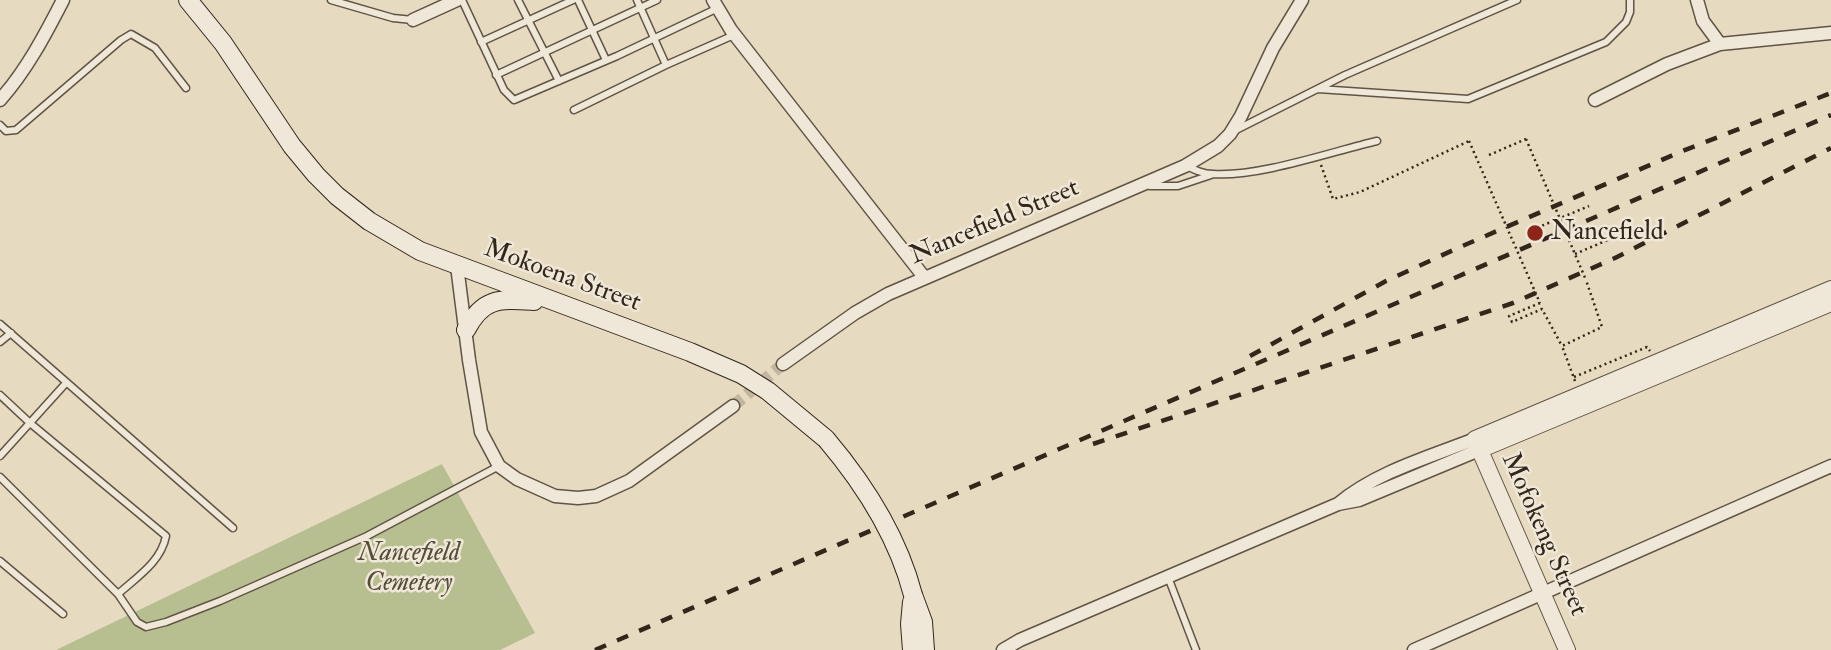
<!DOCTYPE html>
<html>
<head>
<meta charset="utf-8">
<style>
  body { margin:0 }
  canvas { display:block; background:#e6dac1 }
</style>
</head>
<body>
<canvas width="1831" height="650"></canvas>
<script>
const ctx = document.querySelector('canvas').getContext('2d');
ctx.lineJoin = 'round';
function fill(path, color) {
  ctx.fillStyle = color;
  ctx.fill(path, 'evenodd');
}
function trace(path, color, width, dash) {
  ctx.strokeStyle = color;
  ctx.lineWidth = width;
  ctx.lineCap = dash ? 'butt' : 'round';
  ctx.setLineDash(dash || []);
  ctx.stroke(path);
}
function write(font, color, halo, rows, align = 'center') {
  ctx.font = font + ' "IM FELL Double Pica",serif';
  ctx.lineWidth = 5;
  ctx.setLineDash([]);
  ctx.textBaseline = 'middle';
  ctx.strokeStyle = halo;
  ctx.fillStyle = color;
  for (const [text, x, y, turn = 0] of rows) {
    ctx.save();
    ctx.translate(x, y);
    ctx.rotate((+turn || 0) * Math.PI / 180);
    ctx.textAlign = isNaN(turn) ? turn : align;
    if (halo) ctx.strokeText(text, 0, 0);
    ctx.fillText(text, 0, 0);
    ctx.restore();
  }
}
const green = new Path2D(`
  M442 464 535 633 500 650H56Z`);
const minorTunnel = new Path2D(`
  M733 406 783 364`);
const path = new Path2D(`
  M1489 155 1526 139
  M1321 165 1333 199 1360 192 1469 141
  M1527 232 1589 206
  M1575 254 1610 239
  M1540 303 1509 316 1512 322 1542 309 1562 346
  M1574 377 1647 347 1650 351
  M1575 381 1562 346 1602 327 1586 280`);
const service = new Path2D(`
  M331 0 393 18 413 20
  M462 0 504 90 514 100 617 56 718 8
  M518 0 559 81
  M578 0 606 60
  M637 0 666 65
  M481 42 573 0
  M496 75 657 0
  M1318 89 1468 99 1606 42 1626 22 1630 12V0
  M574 110 666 65 734 35
  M0 125 6 131 16 130 121 40 131 34 155 48 186 88
  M1234 131 1345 75 1517 0
  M1187 166C1195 170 1203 174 1213 174 1260 177 1330 152 1377 141
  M1150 186H1178L1211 175
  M0 324 233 528
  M0 342 11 333
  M0 395 30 423 166 536C161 562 137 577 118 594
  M0 456 66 383
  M0 477 118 594 137 622 146 627 166 622 220 601 367 536 499 466
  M0 561 63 614
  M1168 577 1196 650`);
const minor = new Path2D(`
  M713 0 731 30 924 277
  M1697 0 1703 21 1720 44 1831 33
  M413 20 457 0
  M0 100C26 71 45 35 63 0
  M1595 100 1667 64 1720 44
  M457 266 469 360 481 432 499 466 517 479 555 496 578 498 596 496 629 481 733 406
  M783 364 855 313 888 294 1185 166 1218 146 1230 134 1241 116 1273 48 1302 0
  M1338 504C1376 472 1429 457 1475 439
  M1003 650 1020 640 1338 504 1359 500 1479 450
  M1414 650 1831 466`);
const tertiary = new Path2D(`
  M1479 450 1831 303
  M1567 650 1475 439 1831 289`);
const secondary = new Path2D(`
  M188 0 223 43 292 146 316 175 337 196 369 221 420 251 690 352 741 374 768 391 826 439
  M466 330C483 297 500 299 534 301
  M913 595 923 622 925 650
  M912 650 910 624 912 602`);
const rail = new Path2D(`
  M1250 356 1386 281 1460 247 1680 152 1831 93
  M1093 444 1513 303 1615 258 1831 148
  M595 650 1831 115`);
const pathBridge = new Path2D(`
  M1526 139 1586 280
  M1469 141 1540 303`);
const secondaryBridge = new Path2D(`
  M826 439C865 485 898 537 913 595`);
const markers = [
  [1535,233,9,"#8f2418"]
];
const streetNames = [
  ["Nancefield Street",995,223,-23],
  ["Mokoena Street",562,277,20],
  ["Mofokeng Street",1543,535,66]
];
const poiNames = [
  ["Nancefield",1551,233]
];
const parkNames = [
  ["Nancefield",409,554],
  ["Cemetery",409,584]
];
fill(green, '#b7bf91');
trace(minorTunnel, '#c2b6a0', 12, [12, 6]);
trace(service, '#605444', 9);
trace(minor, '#605444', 15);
trace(tertiary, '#605444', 18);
trace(secondary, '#33271b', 20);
trace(path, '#33271b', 2.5, [2, 3.5]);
trace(service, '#efe7d7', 6);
trace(minor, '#efe7d7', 12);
trace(tertiary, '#efe7d7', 16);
trace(secondary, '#efe7d7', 18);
trace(rail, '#33271b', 4.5, [12, 12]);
trace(secondaryBridge, '#33271b', 20, []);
trace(pathBridge, '#33271b', 2.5, [2, 3.5]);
trace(secondaryBridge, '#efe7d7', 18);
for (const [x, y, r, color] of markers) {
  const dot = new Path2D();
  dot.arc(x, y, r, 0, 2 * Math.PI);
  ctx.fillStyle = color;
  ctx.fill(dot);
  trace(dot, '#efe7d7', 2.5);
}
write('26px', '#33271b', '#efe7d7', streetNames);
write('26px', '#33271b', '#efe7d7', poiNames, 'left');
write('italic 26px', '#544d38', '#efe7d7', parkNames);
</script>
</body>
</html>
